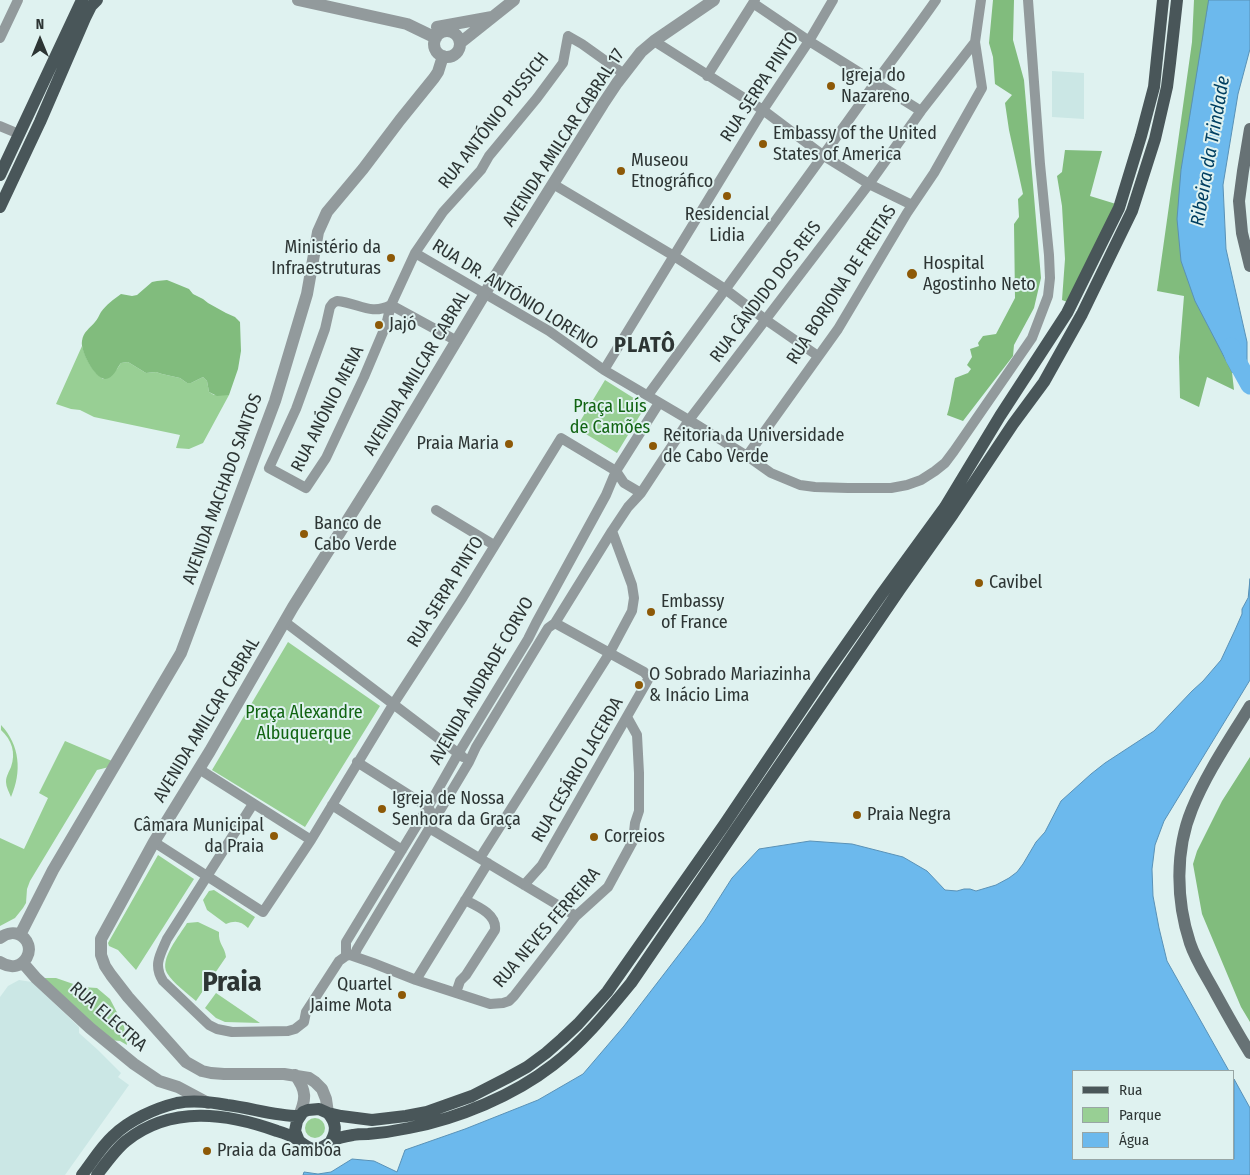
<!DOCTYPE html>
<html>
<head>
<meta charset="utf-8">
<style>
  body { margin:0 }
  #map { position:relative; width:1250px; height:1175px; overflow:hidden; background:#dff2f0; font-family:"Fira Sans Condensed",sans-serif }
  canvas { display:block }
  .legend { position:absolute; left:1072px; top:1070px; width:162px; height:90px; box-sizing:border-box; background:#dff2f0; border:1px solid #98a6a5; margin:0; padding:6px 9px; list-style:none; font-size:15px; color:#2d3534 }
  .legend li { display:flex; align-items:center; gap:10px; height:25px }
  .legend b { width:25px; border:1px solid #98a6a5 }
  .north { position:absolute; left:15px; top:15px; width:50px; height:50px; -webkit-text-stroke:4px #dff2f0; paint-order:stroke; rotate:0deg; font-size:14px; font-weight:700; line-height:20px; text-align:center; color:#2d3534 }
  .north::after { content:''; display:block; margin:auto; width:18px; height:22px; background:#2d3534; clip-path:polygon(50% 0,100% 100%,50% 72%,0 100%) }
</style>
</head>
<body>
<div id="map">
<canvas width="1250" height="1175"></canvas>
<ul class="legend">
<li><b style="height:6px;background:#495659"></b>Rua</li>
<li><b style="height:14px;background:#98cf94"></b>Parque</li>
<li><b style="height:14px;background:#6cb9ed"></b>Água</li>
</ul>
<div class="north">N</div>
</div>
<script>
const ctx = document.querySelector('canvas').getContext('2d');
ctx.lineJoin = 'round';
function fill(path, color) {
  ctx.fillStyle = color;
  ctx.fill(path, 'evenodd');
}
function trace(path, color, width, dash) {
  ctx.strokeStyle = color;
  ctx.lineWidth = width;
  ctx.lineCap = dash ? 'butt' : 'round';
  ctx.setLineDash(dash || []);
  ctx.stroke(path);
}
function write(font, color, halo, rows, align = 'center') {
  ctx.font = font + ' "Fira Sans Condensed",sans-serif';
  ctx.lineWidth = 4;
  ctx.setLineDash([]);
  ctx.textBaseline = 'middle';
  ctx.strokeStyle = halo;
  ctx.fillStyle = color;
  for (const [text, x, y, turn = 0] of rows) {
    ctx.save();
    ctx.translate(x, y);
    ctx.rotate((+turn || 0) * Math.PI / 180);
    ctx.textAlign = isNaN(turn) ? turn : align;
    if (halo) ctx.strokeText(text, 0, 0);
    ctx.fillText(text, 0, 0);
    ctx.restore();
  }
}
const built = new Path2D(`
  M1052 71 1084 73V119L1052 117Z
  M19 980 32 982 79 1027V1033L98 1050 121 1073 118 1077 129 1085 65 1175H0V997L8 986Z`);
const green = new Path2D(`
  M82 346C86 359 91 370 103 379L117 369 121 363 128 362 146 373 156 372 162 374 180 378 187 383H191L203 377 207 381 209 392 214 395H229L203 443 189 449 176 448 180 435 94 417 80 410 71 409 56 404Z
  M605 380 640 402 642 412 617 453 576 428Z
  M288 642 380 706 305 827 212 770Z
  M1 725C20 745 22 772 11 797 9 792 6 787 6 782 6 776 9 772 11 767 16 753 12 740 1 730Z
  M65 741 112 761 109 767 97 770 30 881 27 889 26 903 23 908 15 918 0 926V838L24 849 48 798 39 793Z
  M158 855 194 879 136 970 118 950 109 946 108 943Z
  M214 890 255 917 248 928C241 921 235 920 226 924L207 910 203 900 209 891Z
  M198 922 219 932C218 944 225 947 226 957L196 1001C187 993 173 983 167 973 159 959 180 935 187 923Z
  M42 978H56L82 987 97 988 110 999 124 1026 127 1045 120 1041 109 1040Z
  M216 993 260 1023 225 1022 216 1018 205 1008Z
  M305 1128a10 10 0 1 1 20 0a10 10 0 1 1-20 0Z`);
const forest = new Path2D(`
  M993 0H1014L1013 40 1024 80 1041 278 1034 308 1014 345 1013 356 963 421 947 415C951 403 952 390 955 378L968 373 971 369 967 365 972 357 970 349 979 346 978 343 983 336 996 334 1015 298 1014 224 1019 217 1018 199 1023 194 1009 130 1005 103 1012 95 995 84 993 57 989 43Z
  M1194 0H1234L1195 292 1232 372 1234 390 1207 377 1199 407 1180 398 1179 357 1184 296 1157 291 1192 42Z
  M1065 150 1102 151 1090 196 1116 204 1070 303 1062 300 1065 259 1062 206 1057 176 1062 172Z
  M167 280 189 289 193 294 203 299 208 303 226 313 235 317 240 322 241 351 238 369 229 395 217 396 209 392 207 381 203 377 191 383H187L180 378 162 374 156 372 146 373 128 362 121 363C117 368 113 379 105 379 94 378 80 350 82 341 83 332 90 328 95 322 98 319 99 315 101 312 106 305 114 299 121 294L132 296 137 295 152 282 157 281Z
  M1250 757V1022L1241 1007 1202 914 1193 864 1197 851 1222 801Z`);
const water = new Path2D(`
  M1209 0H1250V49L1238 94 1223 185 1226 249 1247 342V365L1237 377 1232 372 1195 301 1181 261 1177 219 1181 170Z
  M1250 579V680L1164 821 1155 845 1152 869 1153 896 1159 928 1167 961 1229 1071H1074V1159H1234V1079L1250 1108V1175H303L304 1172 318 1174 331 1172 352 1159 374 1161 397 1172 405 1150 465 1129 538 1100 583 1074 624 1026 704 922 732 878 759 849 810 841 852 844 903 857 927 871 945 890 957 891 964 889H970L976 891 996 885 1009 878 1017 872 1023 864 1036 842 1045 832 1061 801 1091 774 1105 763 1154 731 1192 691 1203 681 1221 660 1235 630 1242 614V609L1248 598Z`);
const river = new Path2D(`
  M1231 347 1235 358 1250 385`);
const minor = new Path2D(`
  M753 3 809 41 921 111
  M0 38 18 0
  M654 41 763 110 824 156 869 184 912 205
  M707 76 755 0
  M0 126 19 134
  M553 184 674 256 725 289 766 320 818 356
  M415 253 549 331 604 370 689 420 747 456 771 473 800 485 815 487 848 488H891L907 485 921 480 935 471 945 463 954 451 1032 338 1048 296 1050 278 1049 255 1040 164 1028 0
  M391 305C370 316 359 303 337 301L333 303 330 307 325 329 296 409 269 468 306 488 326 458 364 377 386 325 391 305 415 253 443 212 481 170 489 156 537 98 563 63 568 36 582 44 624 74
  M391 305 457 341
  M604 370 763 110 809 41 833 0
  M648 395C723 292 799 190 873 86 894 57 916 29 936 0
  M747 456 838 329 907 213 934 173 982 88 975 42 981 0
  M436 510 494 545
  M285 622 463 757
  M357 762 428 807 431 812
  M199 769 311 840 394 703 463 597 561 438 616 471 624 483 641 493
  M253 804 167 939C160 955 153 965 163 981L209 1025 217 1029 232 1032 288 1031 295 1029 304 1022 306 1012 339 961 346 956 350 955 373 963 416 980 490 1004 503 1003 509 1001 514 996 576 916 608 887 633 841 635 823 639 811V773L637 735 627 717
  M332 805 402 850
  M429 828 576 916
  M154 842 263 912 311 840
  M480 858 609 654 632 611 634 598 632 585 612 531
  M524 885 542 865 649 678 644 672 555 623
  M346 956V942L428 807 458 754 528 639 536 623 606 495 616 471 659 403
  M354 956 357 949 469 762 476 747 548 628 555 623 612 531 628 507 641 493 689 420 869 184 921 111 975 42
  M416 980 488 863
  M456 993 460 981 466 975 495 930C497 914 477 906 465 900`);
const tertiary = new Path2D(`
  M298 0 407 24 436 38
  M437 27 492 17
  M434 44a13 13 0 1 1 26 0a13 13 0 1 1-26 0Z
  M460 43 514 0
  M20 935 53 870 181 653 275 401 307 294 318 232 327 212 363 169 400 120 434 78 438 72 443 56
  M0 938C5 934 12 932 18 934 41 944 24 978 0 962
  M23 963 36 978 90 1028 134 1064 159 1081 178 1087 208 1103
  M295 1075C307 1091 306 1099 299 1116
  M328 1113 326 1099 322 1089 315 1082 309 1078 284 1074H224L211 1073 202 1071 186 1062 128 997 111 975 105 966 101 955V939L154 842 210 751 293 607 376 475 496 275 603 104 617 83 641 52 654 41 714 0`);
const secondary = new Path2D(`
  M1250 129 1243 171 1239 201 1242 233 1250 266
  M1250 706C1230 739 1207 772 1192 809 1175 850 1176 901 1190 943 1196 961 1207 977 1216 994 1227 1014 1238 1034 1250 1053`);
const primary = new Path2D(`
  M0 175 82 0
  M0 207 40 122 85 18 91 6 97 0
  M328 1113C336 1123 337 1130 331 1141
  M299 1141 295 1131 297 1121 303 1112 308 1110 319 1109 328 1113 341 1116 372 1120 406 1116 427 1112 472 1096 507 1078 527 1067 546 1053 562 1039 578 1024 607 992 724 825 827 672 881 595 945 507 1000 416 1067 313 1119 208 1141 136 1154 87 1163 0
  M82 1175C92 1162 101 1147 113 1136 129 1120 156 1108 177 1103 193 1100 211 1102 227 1105 252 1108 274 1116 299 1116
  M97 1175C106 1163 115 1150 126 1141 171 1105 227 1113 277 1131 284 1133 292 1136 298 1140 303 1144 307 1148 314 1149 322 1149 325 1145 331 1142 336 1138 346 1136 353 1135 357 1134 363 1134 368 1134 381 1133 395 1131 409 1128 459 1118 513 1096 553 1065 583 1042 607 1012 631 983L900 589 953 514 1013 424 1044 382 1082 314 1132 211 1155 139 1167 87 1170 63 1177 0`);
const markers = [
  [831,86,5,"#8d5907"],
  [763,144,5,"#8d5907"],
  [621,171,5,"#8d5907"],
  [727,196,5,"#8d5907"],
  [391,258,5,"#8d5907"],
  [912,274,6,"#8d5907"],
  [379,325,5,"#8d5907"],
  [509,444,5,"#8d5907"],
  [653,446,5,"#8d5907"],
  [304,534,5,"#8d5907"],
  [979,583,5,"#8d5907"],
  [651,612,5,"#8d5907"],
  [639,685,5,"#8d5907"],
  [382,809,5,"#8d5907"],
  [857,815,5,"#8d5907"],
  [274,836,5,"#8d5907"],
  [594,837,5,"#8d5907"],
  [402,995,5,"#8d5907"],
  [207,1151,5,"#8d5907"]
];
const poiNames = [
  ["Igreja do",841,76],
  ["Nazareno",841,97],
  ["Embassy of the United",773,134],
  ["States of America",773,155],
  ["Museou",631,161],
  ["Etnográfico",631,182],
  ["Residencial",727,215,"center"],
  ["Lidia",727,236,"center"],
  ["Ministério da",381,248,"right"],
  ["Infraestruturas",381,269,"right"],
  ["Hospital",923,264],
  ["Agostinho Neto",923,285],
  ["Jajó",389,325],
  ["Reitoria da Universidade",663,436],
  ["de Cabo Verde",663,457],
  ["Praia Maria",499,444,"right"],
  ["Banco de",314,524],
  ["Cabo Verde",314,545],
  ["Cavibel",989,583],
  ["Embassy",661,602],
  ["of France",661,623],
  ["O Sobrado Mariazinha",649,675],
  ["& Inácio Lima",649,696],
  ["Igreja de Nossa",392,799],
  ["Senhora da Graça",392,820],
  ["Praia Negra",867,815],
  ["Câmara Municipal",264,826,"right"],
  ["da Praia",264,847,"right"],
  ["Correios",604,837],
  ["Quartel",392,985,"right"],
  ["Jaime Mota",392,1006,"right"],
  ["Praia da Gambôa",217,1151]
];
const streetNames = [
  ["RUA SERPA PINTO",760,87,-57],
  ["RUA ANTÓNIO PUSSICH",494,121,-52],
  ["AVENIDA AMILCAR CABRAL 17",564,138,-57],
  ["RUA BORJONA DE FREITAS",842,285,-57],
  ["RUA CÂNDIDO DOS REIS",766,292,-53],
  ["RUA DR. ANTÓNIO LORENO",515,295,32],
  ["AVENIDA AMILCAR CABRAL",417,373,-59],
  ["RUA ANÓNIO MENA",328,409,-63],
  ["AVENIDA MACHADO SANTOS",223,489,-70],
  ["RUA SERPA PINTO",446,592,-58],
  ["AVENIDA ANDRADE CORVO",482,681,-60],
  ["AVENIDA AMILCAR CABRAL",207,720,-59],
  ["RUA CESÁRIO LACERDA",578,770,-60],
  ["RUA NEVES FERREIRA",547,928,-49],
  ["RUA ELECTRA",108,1017,41]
];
const parkNames = [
  ["Praça Luís",610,407],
  ["de Camões",610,428],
  ["Praça Alexandre",304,713],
  ["Albuquerque",304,734]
];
const waterNames = [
  ["Ribeira da Trindade",1211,151,-80]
];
const districtNames = [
  ["PLATÔ",645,346]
];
const townNames = [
  ["Praia",232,983]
];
fill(built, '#cbe7e5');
fill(green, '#98cf94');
fill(forest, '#81bc7d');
fill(water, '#6cb9ed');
trace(water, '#5991b6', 1);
trace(river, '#6cb9ed', 19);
trace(minor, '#929a9c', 10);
trace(tertiary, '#929a9c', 12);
trace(secondary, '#677275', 12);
trace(primary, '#495659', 12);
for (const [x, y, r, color] of markers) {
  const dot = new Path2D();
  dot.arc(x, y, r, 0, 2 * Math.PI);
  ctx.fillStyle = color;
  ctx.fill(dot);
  trace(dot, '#dff2f0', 2);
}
write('18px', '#2d3534', '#dff2f0', poiNames, 'left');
write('18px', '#2d3534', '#dff2f0', streetNames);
write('18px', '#116412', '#dff2f0', parkNames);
write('italic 19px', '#003f61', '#dff2f0', waterNames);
ctx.letterSpacing = '1px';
write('bold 22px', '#2d3534', '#dff2f0', districtNames);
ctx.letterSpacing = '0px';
write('bold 28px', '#2d3534', '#dff2f0', townNames);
</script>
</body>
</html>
